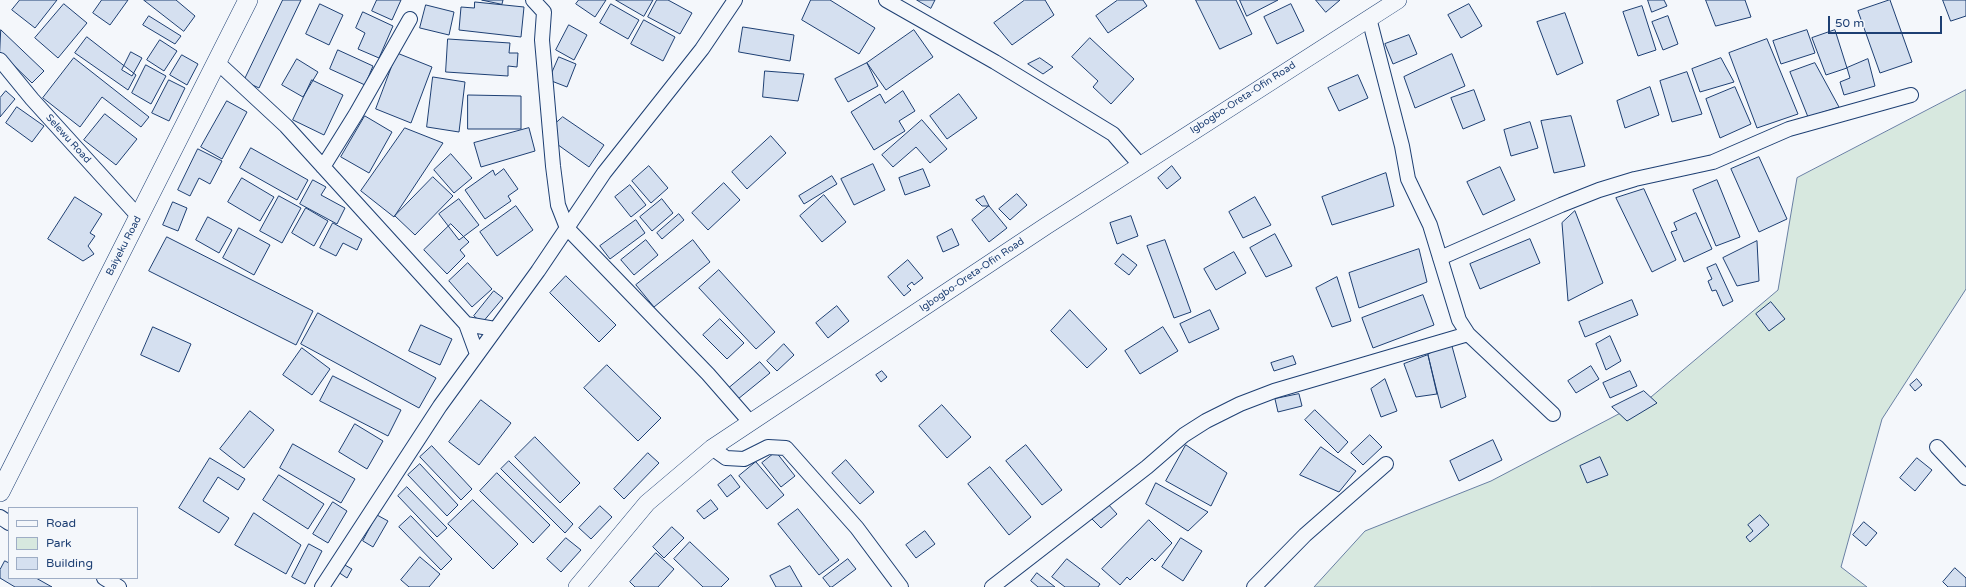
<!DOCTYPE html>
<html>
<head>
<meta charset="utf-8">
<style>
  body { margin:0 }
  #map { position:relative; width:1966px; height:587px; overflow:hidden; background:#f4f7fb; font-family:"Varela Round",sans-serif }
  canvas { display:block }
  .legend { position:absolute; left:8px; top:507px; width:130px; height:72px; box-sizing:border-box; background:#f4f7fb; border:1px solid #9eadc5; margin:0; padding:5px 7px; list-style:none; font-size:12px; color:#1d3f73 }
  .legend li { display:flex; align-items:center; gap:8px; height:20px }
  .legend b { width:20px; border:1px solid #9eadc5 }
  .scale { position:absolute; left:1828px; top:16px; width:114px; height:18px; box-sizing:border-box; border:2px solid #1d3f73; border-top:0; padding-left:5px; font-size:12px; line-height:14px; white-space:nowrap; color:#1d3f73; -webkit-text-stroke:3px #f4f7fb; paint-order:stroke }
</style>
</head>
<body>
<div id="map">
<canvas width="1966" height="587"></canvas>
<ul class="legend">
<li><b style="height:5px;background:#f4f7fb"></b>Road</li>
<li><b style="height:11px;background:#d7e8df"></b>Park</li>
<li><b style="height:11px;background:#d5e0f0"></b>Building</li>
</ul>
<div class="scale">50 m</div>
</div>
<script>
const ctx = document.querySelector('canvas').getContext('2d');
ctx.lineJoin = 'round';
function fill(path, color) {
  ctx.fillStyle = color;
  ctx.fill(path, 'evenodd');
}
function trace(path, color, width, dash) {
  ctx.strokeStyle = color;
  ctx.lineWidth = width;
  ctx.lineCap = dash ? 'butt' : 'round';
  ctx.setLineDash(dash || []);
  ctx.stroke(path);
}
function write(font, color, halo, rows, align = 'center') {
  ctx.font = font + ' "Varela Round",sans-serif';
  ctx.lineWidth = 3;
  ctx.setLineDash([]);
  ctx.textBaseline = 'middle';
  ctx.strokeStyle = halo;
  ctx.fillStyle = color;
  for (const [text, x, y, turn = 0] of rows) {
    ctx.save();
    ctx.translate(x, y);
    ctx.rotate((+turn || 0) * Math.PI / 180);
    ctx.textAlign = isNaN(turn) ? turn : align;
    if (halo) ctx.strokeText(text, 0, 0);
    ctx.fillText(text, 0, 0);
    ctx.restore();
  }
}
const green = new Path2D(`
  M1966 90V289L1882 419 1841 567 1867 587H1314L1365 531 1491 481 1651 397 1778 290 1797 178Z`);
const building = new Path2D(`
  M20 0H57L35 28 12 10Z
  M102 0H128L110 25 93 13Z
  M144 0H176L195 16 184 31Z
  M283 0H301L259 88 244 81Z
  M377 0H401L392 20 372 11Z
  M482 0H503L502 4Z
  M579 0H606L595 17 576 4Z
  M616 0H653L644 16Z
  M657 0H668L692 13 680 34 648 17Z
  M811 0H830L875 28 859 54 802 20Z
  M917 0H935L931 8Z
  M1025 0H1045L1054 15 1012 45 994 23Z
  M1118 0H1143L1147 6 1108 33 1096 16Z
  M1196 0H1236L1252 34 1220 49Z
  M1240 0H1278L1247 16Z
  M1316 0H1340L1326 12Z
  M1648 0H1664L1667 6 1652 12Z
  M1706 0H1745L1751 17 1716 26Z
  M1890 0 1912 62 1880 73 1858 11Z
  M1943 0H1966V16L1951 21Z
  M475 2 524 7 521 37 459 30 461 7 474 8Z
  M64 4 87 23 58 58 35 38Z
  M320 4 343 15 329 45 306 34Z
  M611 4 639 20 628 39 600 23Z
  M1291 4 1304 31 1277 44 1264 17Z
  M1469 4 1482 26 1461 38 1448 15Z
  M426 5 454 12 449 35 420 28Z
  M1642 6 1656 50 1638 56 1623 12Z
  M363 12 393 26 379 58 358 49 365 33 356 28Z
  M1565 13 1583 63 1557 75 1537 22Z
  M149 16 181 36 175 44 143 25Z
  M1668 16 1678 44 1663 50 1652 22Z
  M644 20 675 37 663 61 631 44Z
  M569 25 587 35 574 60 556 50Z
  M743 27 794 35 790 61 739 52Z
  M1 30 44 71 32 83 0 52Z
  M914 30 933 57 886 90 867 63Z
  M1807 30 1815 53 1781 64 1773 41Z
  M1835 30 1847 68 1826 75 1812 38Z
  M1409 35 1417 54 1393 64 1385 44Z
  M87 37 136 75 128 90 75 53Z
  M1090 38 1134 79 1111 104 1093 87 1098 81 1072 57Z
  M448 39 510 43 509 53H518L517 67 508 66V76L446 72Z
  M1767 39 1798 114 1757 128 1729 53Z
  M160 40 177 51 164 71 147 60Z
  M338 50 373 66 365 85 330 69Z
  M131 52 142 58 132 76 122 70Z
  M397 53 432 67 411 123 376 109Z
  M1452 54 1465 86 1415 108 1404 77Z
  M182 55 198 64 187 85 170 75Z
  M559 57 576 64 567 87 549 80Z
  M74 58 149 117 141 127 102 97 80 127 43 98Z
  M1040 58 1053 67 1043 74 1028 64Z
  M1721 58 1734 82 1700 92 1692 69Z
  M297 59 318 72 303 97 282 85Z
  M1868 59 1875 86 1844 95 1840 82 1850 78 1847 68Z
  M867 63 878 86 848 102 835 79Z
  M1815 63 1839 107 1808 117 1790 72Z
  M146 65 166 76 151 104 132 93Z
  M765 71 804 74 798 101 763 97Z
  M1687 72 1702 114 1672 122 1660 81Z
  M1358 75 1368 98 1339 111 1328 88Z
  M433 77 465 82 459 132 427 127Z
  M169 80 185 88 169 121 152 113Z
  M312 80 343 95 324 135 293 120Z
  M1650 87 1659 115 1625 128 1617 101Z
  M1735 87 1751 124 1720 138 1706 99Z
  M1474 90 1485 120 1463 129 1451 98Z
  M6 91 15 99 0 117V98Z
  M903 91 915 111 899 121 905 131 874 150 851 112 880 94 885 103Z
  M959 94 977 118 947 139 930 116Z
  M468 95 521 96V129H468Z
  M227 101 247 112 222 159 201 147Z
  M17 107 44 126 32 142 6 123Z
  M105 114 137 139 116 165 84 140Z
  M365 116 392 132 369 173 341 157Z
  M1571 116 1585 166 1554 173 1541 121Z
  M563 117 604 145 589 167 554 142 556 123Z
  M922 120 947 149 930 163 916 147 893 167 882 155Z
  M1530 122 1538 148 1511 156 1504 130Z
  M405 128 443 143 394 217 361 191Z
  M529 128 535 151 481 167 474 143Z
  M771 136 786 153 747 189 732 172Z
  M251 148 308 180 297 200 240 168Z
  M198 149 222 161 210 184 199 178 190 196 178 190Z
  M451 154 472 178 454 193 434 170Z
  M1759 157 1787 219 1759 232 1731 169Z
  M873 164 885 190 854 205 841 179Z
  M649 166 668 188 651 203 632 181Z
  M1172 166 1181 178 1167 189 1158 178Z
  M1500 167 1515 200 1483 215 1467 182Z
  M504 169 518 189 508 196 511 201 485 219 465 190 493 170 495 175Z
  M923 169 930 186 905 195 899 178Z
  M1386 173 1394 206 1332 225 1322 197Z
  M832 176 837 184 804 204 799 196Z
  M433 177 453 196 415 235 395 216Z
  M242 178 274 197 260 221 228 202Z
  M313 180 326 187 321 195 345 208 337 224 300 204Z
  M1717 180 1740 237 1716 246 1693 190Z
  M724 183 740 200 708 230 692 213Z
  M630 185 646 205 631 217 615 197Z
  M1644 189 1676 260 1652 272 1616 198Z
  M1017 194 1027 205 1010 220 999 209Z
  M824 195 846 222 822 242 800 216Z
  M279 196 301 208 282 243 260 231Z
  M984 196 989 206H982L976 200Z
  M75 197 102 214 90 233 95 236 88 246 94 254 83 261 48 239Z
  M1255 197 1271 225 1243 238 1229 212Z
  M459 199 479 225 459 240 439 214Z
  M662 199 673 213 652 231 640 217Z
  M173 202 187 208 178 231 163 225Z
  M516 206 533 230 497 256 480 232Z
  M989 206 1007 228 989 242 972 220Z
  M306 208 328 221 314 246 292 233Z
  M1575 211 1603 283 1568 301 1562 223Z
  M1696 213 1712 249 1684 262 1671 232 1677 230 1674 223Z
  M679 214 684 220 662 239 657 233Z
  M1131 216 1138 236 1117 244 1110 223Z
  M208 217 232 230 219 253 196 240Z
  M636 220 645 233 610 259 600 246Z
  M333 223 362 239 357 250 343 243 336 256 320 248Z
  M451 224 469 242 460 250 465 256 447 274 424 250Z
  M239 228 270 245 254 275 223 258Z
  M952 229 959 245 943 252 937 237Z
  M1275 234 1292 266 1266 277 1250 248Z
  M167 237 313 311 296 345 149 271Z
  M1530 239 1540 263 1480 289 1470 264Z
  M646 240 658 255 634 275 621 260Z
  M693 240 710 262 654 307 636 285Z
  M1165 240 1191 312 1174 318 1147 246Z
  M1757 241 1759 281 1737 286 1723 258Z
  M1419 249 1427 282 1359 308 1349 273Z
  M1234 252 1246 273 1216 290 1204 269Z
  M1123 254 1137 265 1129 275 1115 264Z
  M908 260 923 278 914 285 912 282 907 286 911 290 904 296 888 277Z
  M468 263 492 289 472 307 449 281Z
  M1716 264 1733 301 1723 306 1716 290 1712 291 1708 281 1712 279 1707 268Z
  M719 270 775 332 756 349 699 288Z
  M566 276 616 325 599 342 550 293Z
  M1337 277 1351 321 1332 327 1316 288Z
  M494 291 503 298 482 323 474 316Z
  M1423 295 1434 325 1373 348 1362 318Z
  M1632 300 1638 315 1585 337 1579 322Z
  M1771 302 1785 319 1769 331 1756 314Z
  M837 306 849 321 828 338 816 323Z
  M1070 310 1107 349 1087 368 1051 331Z
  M1210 310 1219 329 1189 343 1180 324Z
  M318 313 436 378 419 408 301 344Z
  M720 319 744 343 727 359 703 335Z
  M421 325 452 339 440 365 409 351Z
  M153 327 191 344 179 372 141 355Z
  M1163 327 1178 351 1140 374 1125 351Z
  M1610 336 1621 361 1606 370 1596 344Z
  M1450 339 1466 397 1441 408 1428 355Z
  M784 344 794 355 777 371 767 361Z
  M302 348 330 369 312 395 283 375Z
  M1428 355 1437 394 1416 397 1404 364Z
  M1293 356 1296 364 1274 371 1271 363Z
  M760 362 770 373 738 399 729 388Z
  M607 365 661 418 638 441 584 388Z
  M1591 366 1599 379 1576 393 1568 381Z
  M882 371 887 377 881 382 876 375Z
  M1630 371 1637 386 1610 398 1603 383Z
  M333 376 401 410 388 436 320 401Z
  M1385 379 1397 411 1381 417 1371 389Z
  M1917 379 1922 385 1915 391 1910 385Z
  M1644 391 1657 403 1627 421 1612 407Z
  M1299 394 1302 406 1278 412 1275 399Z
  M481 400 511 423 479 465 449 442Z
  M942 405 971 437 947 458 919 426Z
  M1315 410 1348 442 1338 453 1305 420Z
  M250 411 274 430 244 468 220 449Z
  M355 424 383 441 367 469 339 452Z
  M1370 435 1382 447 1363 465 1351 453Z
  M535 437 580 483 560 503 515 457Z
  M1493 440 1502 460 1459 481 1450 461Z
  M293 444 355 479 341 503 280 468Z
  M1026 445 1062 490 1042 505 1006 461Z
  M1186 445 1227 473 1211 506 1166 481Z
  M432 446 472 489 461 500 420 457Z
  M1321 447 1356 471 1339 492 1300 475Z
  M776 452 795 476 781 487 762 463Z
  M648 453 659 463 624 499 614 489Z
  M1600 457 1608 475 1587 483 1580 466Z
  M210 458 245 479 238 490 218 477 203 501 229 518 219 533 179 508Z
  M1917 458 1932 470 1915 491 1900 478Z
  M846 460 874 492 860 504 832 473Z
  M509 461 573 524 565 533 501 469Z
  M756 462 784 495 767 509 739 476Z
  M420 464 458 505 447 516 408 475Z
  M990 467 1031 517 1009 535 968 484Z
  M497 473 550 525 533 543 480 491Z
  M279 475 324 504 308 529 263 500Z
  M731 475 740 487 727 497 718 485Z
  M1156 483 1208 512 1188 531 1146 504Z
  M407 487 447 528 437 537 398 496Z
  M473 500 518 544 493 569 448 524Z
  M711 500 718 509 704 519 697 511Z
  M333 502 347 511 328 543 313 534Z
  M1107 503 1117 514 1101 528 1091 518Z
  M600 506 612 517 591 539 579 528Z
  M798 509 839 560 819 575 778 524Z
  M254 513 301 545 286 574 235 545Z
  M377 515 388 521 373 547 363 541Z
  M1760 515 1769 525 1750 542 1746 537 1753 531 1748 525Z
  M411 516 452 559 441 570 399 527Z
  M1149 520 1172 543 1155 561 1152 558 1130 580 1127 577 1120 585 1102 569Z
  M1864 522 1877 533 1866 546 1853 535Z
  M672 527 684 538 664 558 653 547Z
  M925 531 935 544 916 558 906 545Z
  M566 538 581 550 561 572 547 559Z
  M1181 538 1202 551 1183 581 1162 567Z
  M690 542 729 579 721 587H703L674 559Z
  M309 544 322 551 305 584 292 577Z
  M656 553 674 569 658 587H635L630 582Z
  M420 557 440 574 429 587H409L401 580Z
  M848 559 856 569 832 587H830L823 578Z
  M1067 559 1100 584 1098 587H1065L1052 577Z
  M5 561 9 563V578H36L52 587H15L0 578V570Z
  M343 564 352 569 347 578 338 572Z
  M790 566 802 587H776L770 576Z
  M1955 568 1966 578V587H1948L1943 582Z
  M1037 573 1055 587H1038L1031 581Z`);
const minor = new Path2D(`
  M533 0 544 12 542 40 553 166 558 205 567 228 708 374 750 422
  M886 0 995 62 1113 134 1140 165
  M1369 18 1402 146 1408 179 1430 225 1459 320 1468 334 1553 414
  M0 60 32 99 139 217
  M217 62 286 126 466 324 477 354
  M323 167 356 114 410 19
  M1440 258 1561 205 1599 190 1635 179 1713 162 1789 129 1911 95
  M466 324 495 329
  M1937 447 1966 478
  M712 448 726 458 744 459 768 447 786 448 857 528 901 587
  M0 517 9 523
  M104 578 119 587
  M322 587 440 406 538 271 604 173 702 49 735 0
  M992 587 1147 467 1184 435 1206 421 1240 404 1274 391 1468 334
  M1254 587 1305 535 1386 464`);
const tertiary = new Path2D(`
  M577 587 647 503 712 448 1046 226 1398 0`);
const secondary = new Path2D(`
  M0 492 248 0`);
const streetNames = [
  ["Igbogbo-Oreta-Ofin Road",1243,98,-33],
  ["Selewu Road",68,139,48],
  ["Baiyeku Road",124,246,-63],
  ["Igbogbo-Oreta-Ofin Road",972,275,-34]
];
fill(green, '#d7e8df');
trace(green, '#687fa3', 1);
fill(building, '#d5e0f0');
trace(building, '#1d3f73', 1);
trace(minor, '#1d3f73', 16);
trace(tertiary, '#1d3f73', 18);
trace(secondary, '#1d3f73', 20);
trace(minor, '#f4f7fb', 14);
trace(tertiary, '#f4f7fb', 17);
trace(secondary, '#f4f7fb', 19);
write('10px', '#1d3f73', '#f4f7fb', streetNames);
</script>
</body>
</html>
